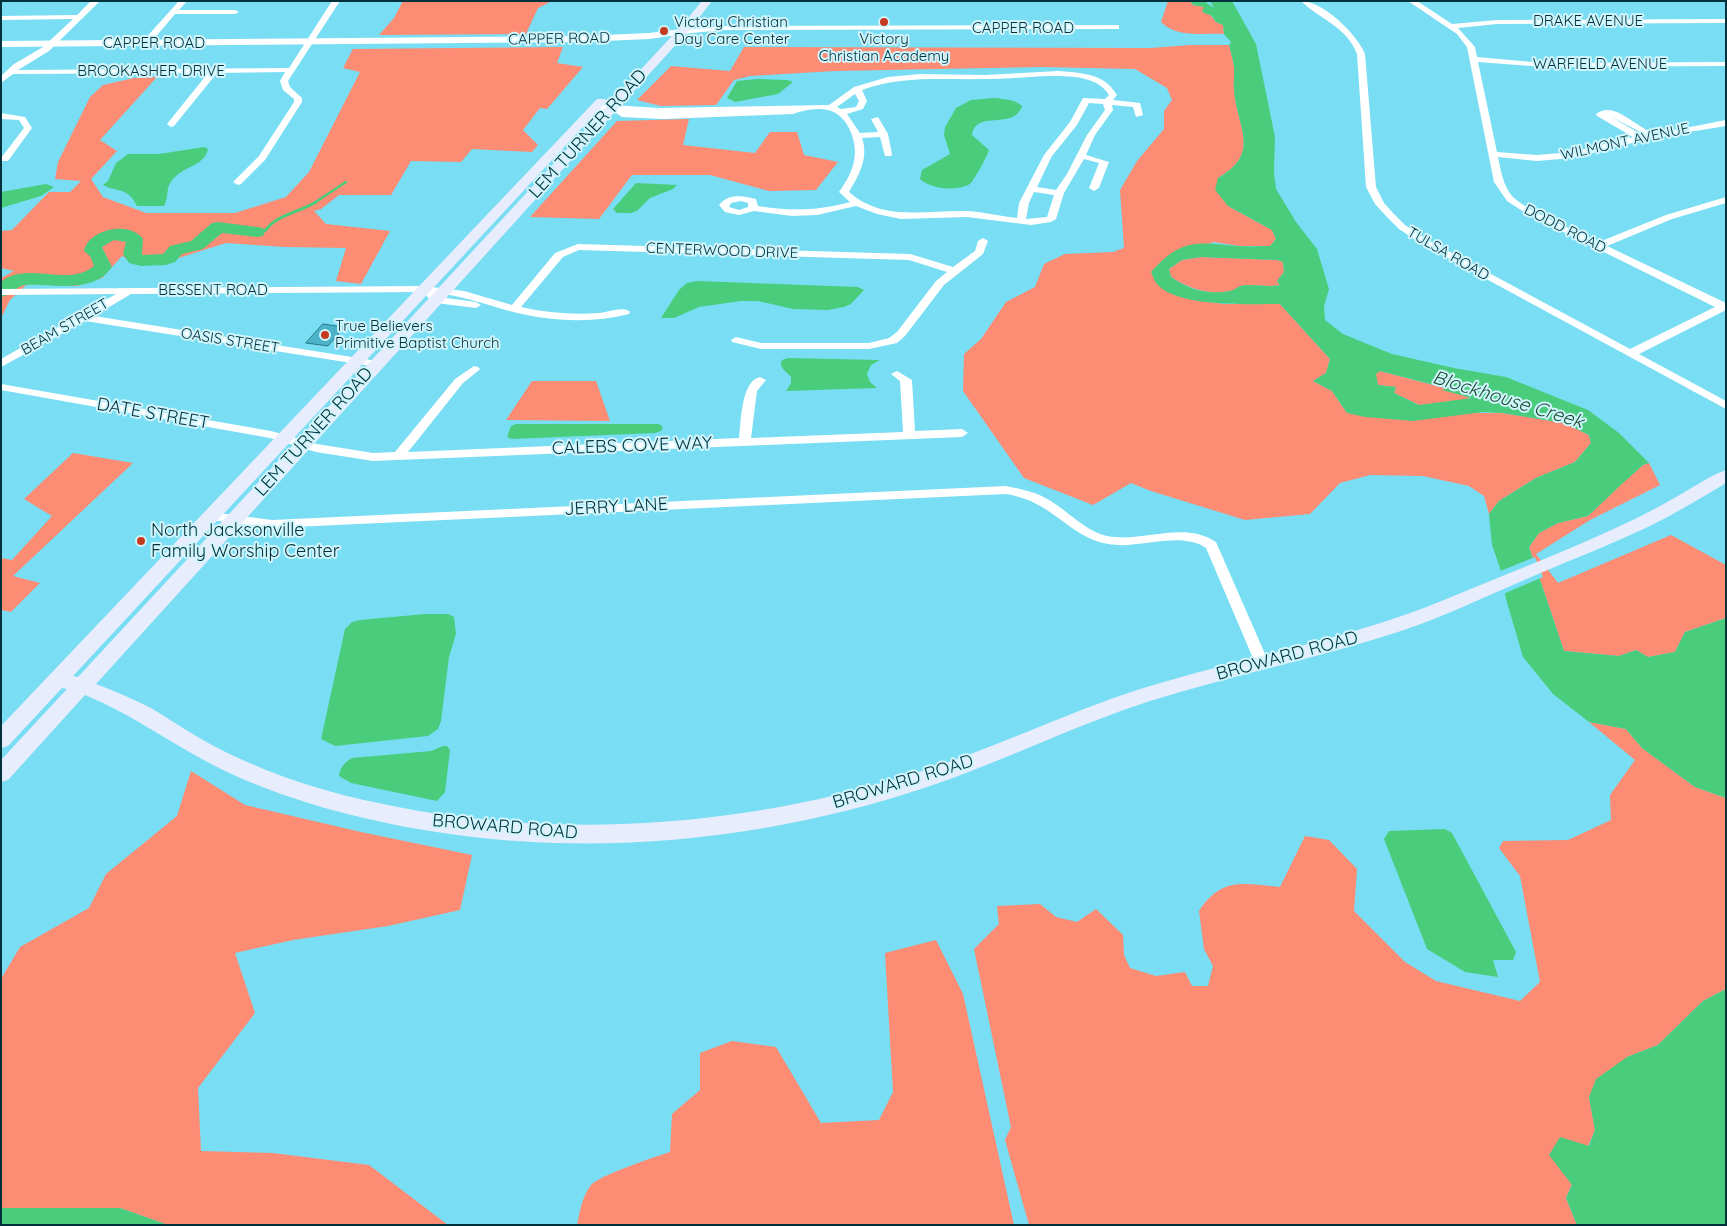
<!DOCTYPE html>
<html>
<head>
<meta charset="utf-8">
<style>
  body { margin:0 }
  #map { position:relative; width:1727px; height:1226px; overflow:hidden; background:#79def3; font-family:Quicksand,sans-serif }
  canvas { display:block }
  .frame { position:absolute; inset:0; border:2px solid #01313a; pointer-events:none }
</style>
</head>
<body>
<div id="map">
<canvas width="1727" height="1226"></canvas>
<div class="frame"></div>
</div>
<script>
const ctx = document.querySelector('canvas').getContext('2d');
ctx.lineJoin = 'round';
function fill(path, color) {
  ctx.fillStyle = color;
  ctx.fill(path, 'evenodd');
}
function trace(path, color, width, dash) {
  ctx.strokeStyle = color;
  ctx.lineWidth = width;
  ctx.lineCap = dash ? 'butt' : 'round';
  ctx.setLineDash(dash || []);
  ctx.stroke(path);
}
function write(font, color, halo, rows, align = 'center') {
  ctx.font = font + ' Quicksand,sans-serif';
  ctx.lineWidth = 4;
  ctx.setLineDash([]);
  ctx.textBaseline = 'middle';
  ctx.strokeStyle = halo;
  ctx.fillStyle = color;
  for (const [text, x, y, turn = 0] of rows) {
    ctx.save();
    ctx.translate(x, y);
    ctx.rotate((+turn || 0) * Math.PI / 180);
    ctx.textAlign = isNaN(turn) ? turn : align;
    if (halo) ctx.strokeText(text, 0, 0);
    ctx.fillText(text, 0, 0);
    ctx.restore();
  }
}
const green = new Path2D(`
  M403 1H552L538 8 526 34 379 35 394 18Z
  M1168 1H1190L1193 5 1204 7 1216 22 1223 25 1224 34C1203 33 1176 38 1161 22Z
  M1190 45H1229C1231 52 1233 60 1234 67 1235 75 1233 83 1234 90 1237 128 1262 153 1218 178L1228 206 1272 230 1276 239 1270 246H1240L1213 242 1151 272 1195 300 1224 304H1280L1330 359 1326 373 1313 381 1332 391 1347 413H1502L1564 423 1589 435 1591 443 1575 462 1536 478 1499 501 1489 514 1484 496 1469 486 1423 476 1370 475 1340 483 1310 514 1245 520 1151 491 1131 483 1093 505 1024 478 963 391 964 354 981 339 1006 302 1035 287 1044 264 1065 254 1113 252 1124 248 1120 190 1137 161 1164 129V111L1172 100 1167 88 1135 69 1042 67 835 71 750 76 734 80 716 105 661 106 637 100 671 66 730 71 744 47 1151 48Z
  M563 47 557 63 583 67 547 109 540 108 523 130 538 145 532 152 472 149 461 162 411 161 391 195H339L321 209 314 211 326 224 390 231 361 284 336 281 346 248 285 247 226 243 166 262 138 264 122 256 102 278 77 286 27 284 10 300 1 318V278L14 271 1 268V231L12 230 49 192H70L81 181 55 179 58 162 90 97 103 85 134 78 157 77 100 140 117 151 91 179 103 197 146 213H235L286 197 309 172 360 72 343 68 353 49Z
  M689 119 683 145 755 153 770 132H797L804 155 838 162 816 190 769 191 710 175H632L599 219 530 217 617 121Z
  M1201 257 1277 260 1283 262 1284 272 1277 281 1280 285C1267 288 1252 283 1241 286 1237 287 1235 290 1231 291 1208 295 1190 289 1171 277L1169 269 1182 260Z
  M1380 371 1448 389H1444L1473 399 1419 405 1394 393 1396 387 1378 385 1375 374Z
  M532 381H596L610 421 506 420Z
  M73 453 133 463 13 576 40 583 11 612 1 610V558L12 560 52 516 24 499Z
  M1649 463 1660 485 1590 520 1536 554 1558 583 1671 535 1726 565V618L1685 632 1675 652 1648 657 1636 650 1619 656 1564 651 1529 547 1539 533 1558 523 1588 516 1622 483 1643 465Z
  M1589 722 1626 729 1642 748 1695 787 1726 798V989L1703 1001 1658 1045 1627 1057 1589 1097 1595 1130 1566 1198 1577 1225H1029L1005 1140 1011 1127 974 949 999 924 997 906 1040 904 1056 917 1077 922 1096 909 1123 935 1124 955 1130 968 1156 976 1185 972 1192 986H1208L1213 966 1204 949 1199 911C1222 876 1244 884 1280 887L1305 836 1329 840 1357 869 1354 911 1405 962 1436 981 1520 1001 1540 982 1520 876 1499 848 1503 841 1568 840 1611 820 1610 795 1635 760Z
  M191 771 245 805 361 832 472 855 460 910 388 926 293 940 235 953 255 1013 198 1088 201 1151 273 1153 369 1165 448 1225H168L120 1208H1V979L20 947 89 908 106 874 177 816Z
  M936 940 963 994 1014 1225H577C580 1210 582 1197 591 1185 600 1175 655 1157 670 1152L672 1114 700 1090V1053L732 1041 776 1047 821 1123 879 1120 893 1092 885 953Z`);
const water = new Path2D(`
  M1190 1H1204L1214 8 1210 1H1232L1256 44 1275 137 1274 172 1276 189 1296 222 1317 249 1329 289 1324 306 1325 320 1343 334 1392 354 1454 368 1506 377 1588 410 1619 433 1649 463 1643 465 1623 483 1588 516 1558 523 1539 533 1529 547 1564 651 1619 656 1636 650 1648 657 1675 652 1685 632 1726 618V798L1695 787 1642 748 1626 729 1589 722 1553 694 1523 657 1506 599 1500 568 1492 545 1489 514 1499 501 1536 478 1575 462 1591 443 1589 435 1564 423 1502 413 1484 412 1413 421 1365 417 1347 413 1332 391 1313 381 1326 373 1330 359 1280 304C1251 304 1175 308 1156 283 1154 280 1153 276 1151 272 1181 238 1197 242 1238 246 1249 247 1259 246 1270 246L1276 239 1272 230 1228 206 1215 190 1218 178C1262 153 1237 128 1234 90 1233 83 1235 75 1234 67 1233 60 1231 52 1229 45L1231 42 1224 34 1223 25 1216 22 1212 16 1202 12 1204 7 1193 5ZM1201 257 1277 260 1283 262 1284 272 1277 281 1280 285C1267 288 1251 283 1241 286 1237 287 1235 290 1230 291 1207 295 1190 290 1171 277L1169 269 1182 260ZM1380 371 1446 388 1442 390 1472 398 1419 405 1394 393 1396 387 1378 385 1376 374Z
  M757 79 787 80 793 82 778 94 735 102 727 98 737 81Z
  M994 98C1003 99 1015 99 1022 106 1014 131 976 109 972 135L989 150C988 155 973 182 970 184 956 192 931 189 920 179L922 170 950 154 944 135 945 127 956 108 971 100Z
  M204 147 208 149C205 165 186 166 175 177 164 187 170 195 164 206H137C127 186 118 193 103 185L108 181 116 163 128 154H159Z
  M636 183 677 185 673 189 650 198 637 211 631 213H617L613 209Z
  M46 184 54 187 41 196 1 208V192Z
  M697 281 858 287 864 290 851 304 844 307 828 310 793 309 758 301H741L699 307 674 318H661L679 290 687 283Z
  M788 358 880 360 871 365 867 374 870 382 877 388 786 391 791 383V377C787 372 778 367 782 360Z
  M516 424H659L663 427 661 431 655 433 512 439 507 437 511 426Z
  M425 614H448L454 617 456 634 449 657 441 721 438 729 428 736 335 746 321 739 345 629 352 622 360 620Z
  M443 746H447L450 750 445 792 437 801 351 783 339 776C340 767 345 762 352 758L431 751Z
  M1445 829 1452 833 1516 952 1513 960H1493L1498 977 1465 972 1427 949 1384 839 1389 831Z
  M1726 989V1225H1577L1566 1198 1572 1185 1549 1155 1560 1137 1589 1146 1595 1130 1589 1097 1596 1079 1627 1057 1658 1045 1703 1001Z
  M1 1208H120L168 1225H1Z`);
const pier = new Path2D(`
  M1535 557 1543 577 1503 594 1498 572Z`);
const streamFar1 = new Path2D(`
  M314 203 346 182`);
const stream = new Path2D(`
  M257 232 266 230C276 215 300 212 316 202`);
const river = new Path2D(`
  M218 222 257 227 263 228 265 232 263 236 257 237 222 233 203 249 182 254 175 262 166 265 141 266 129 263 123 254 126 242 114 240 102 247 112 267C92 295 53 283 24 285 15 288 10 295 1 297V282C27 260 68 288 94 266L90 256 84 251C88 229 130 220 143 239L142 255 163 254 170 246 191 241 212 223Z`);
const building = new Path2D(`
  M323 324 344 327 328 346 306 343Z`);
const minor = new Path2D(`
  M91 1H100L49 51 18 70 289 68 332 1H340L288 81 290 87 302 98V102L265 160 241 184 238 185 233 182 259 156 294 102V99L283 90 280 81 285 72 217 73 174 126 171 127 167 124 208 73 13 74 1 83V76L14 64 43 47 73 19 1 20V16L77 15Z
  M179 1H187L179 10H235L239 12 235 14H175L149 45H143V41Z
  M1301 1C1323 1 1357 34 1365 54L1376 187 1384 203 1393 213 1405 225 1426 239 1630 349 1715 307 1527 214 1507 201 1494 182 1467 47 1457 34 1408 1H1417L1452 24 1497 20 1726 19V23L1497 24 1458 28 1475 47 1477 57 1544 63 1726 62V66L1544 67 1478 62 1497 152 1537 155 1572 152 1633 137 1597 116 1596 114C1614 100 1635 127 1652 132 1660 134 1714 122 1726 120V126L1652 138 1572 158 1537 161 1498 157C1501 171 1503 186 1513 197 1528 212 1579 232 1599 242L1666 215 1726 197V203L1672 219 1607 246 1726 303V310L1639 354 1726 401V409L1420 243 1399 229 1387 217 1375 204 1366 187 1357 54C1347 27 1321 20 1301 1ZM1610 116 1644 134 1642 135Z
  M1116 25H1119V29L724 30 682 34 678 32 682 30 724 26Z
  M1058 71C1082 73 1104 73 1117 95L1113 100 1140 103 1143 115 1136 117 1133 107 1112 105 1113 110 1095 135 1086 155 1109 162 1099 188 1094 191 1089 188 1099 163 1084 159 1064 193 1056 219 1051 222 1031 225 967 217 901 219 877 214 856 206 817 215 792 216 754 211 739 215 725 212 719 205C729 193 743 196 756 199L758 206C789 211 819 211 850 202L839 192C846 182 852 172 854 161 858 144 849 117 831 111 819 107 804 110 793 114L663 119 622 117 613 111 595 110 591 107 595 104 659 108 829 105 854 87 888 77 920 74 985 75ZM1046 76C1067 76 1097 75 1109 95L1105 99 1083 98 1070 122 1044 155 1019 203 1017 218C1000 216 984 212 967 211 926 210 883 222 849 192 859 175 869 158 862 138L880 137 885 156H891L892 154 888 134 878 117 871 119 878 132 860 133 847 114 863 109 867 101 862 90C902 75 942 80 984 79 1005 79 1025 77 1046 76ZM855 94 859 101 856 107 841 109 837 107ZM1089 103 1103 104 1105 110 1087 135 1067 174 1056 190 1037 187 1052 156 1077 125ZM1034 192 1054 195 1047 217 1026 219 1029 203ZM741 201 748 203V207L739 210 729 207 731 203Z
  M1 113 25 117 32 128 8 161H2L1 158 24 128 19 120 1 119Z
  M983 238 988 241 983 254 944 285 905 336 897 343 869 349H761L732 342 731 340 736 337 761 343H869L889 338 897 332 936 281 947 272 909 260 579 250 563 257 521 307C547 313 574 315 600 313 609 312 624 306 630 312L629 314C590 324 548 321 509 311 484 304 461 295 434 293L439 297 476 302 481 305 476 308 436 303 432 302 423 292 131 294 94 316 377 361 383 364 377 367 85 321 1 367V359L116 294 1 295V289L424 286 464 291 512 305 555 253 578 244 910 254 953 267 975 251 978 241Z
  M474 366 478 367 480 369 478 371 463 383 408 452 739 438C741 422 741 381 760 377L766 380 757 391 751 438 903 432 900 381 891 374 897 371 912 380 915 431 962 429 968 433 962 437 373 461 316 452 270 438 1 390V384L271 431 317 444 373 453 395 452 455 379Z
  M1006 486C1021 489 1036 492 1049 500 1068 511 1085 531 1107 536 1143 543 1183 520 1216 542L1269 663 1267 667 1262 668 1257 667 1255 663 1206 548C1180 530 1138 550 1108 544 1082 540 1064 520 1042 507 1030 500 1019 496 1006 494L272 528 211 520 205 516 211 512 272 520Z`);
const tertiary = new Path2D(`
  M682 29 685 30V34L649 39 582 42 1 47V41L582 36 649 33Z`);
const secondary = new Path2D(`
  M702 1H712L691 28 96 684C115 691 133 699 151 708 171 720 190 733 210 744 259 770 310 788 364 800 547 842 741 829 919 772 993 749 1063 714 1137 690 1239 658 1345 641 1444 600 1507 574 1572 549 1635 519 1653 510 1671 500 1688 490 1700 483 1712 475 1726 470V483C1701 498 1676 513 1650 526 1608 546 1565 562 1522 581 1482 598 1443 617 1401 631 1318 658 1233 675 1150 701 1075 725 1004 761 930 786 779 837 616 856 457 835 377 824 297 805 223 770 176 747 134 715 85 695L8 780 1 782V760L67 689 62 688 8 746 1 748V726L597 99H605L607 101 605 103 73 676 78 677 683 24Z`);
const markers = [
  [884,22,5,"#c53a1e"],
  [664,31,5,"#c53a1e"],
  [325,335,5,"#c53a1e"],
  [141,541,5,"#c53a1e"]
];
const farStreetnames = [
  ["DRAKE AVENUE",1588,21],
  ["CAPPER ROAD",1023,28],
  ["CAPPER ROAD",559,39,-1],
  ["CAPPER ROAD",154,43],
  ["WARFIELD AVENUE",1600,64],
  ["BROOKASHER DRIVE",151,71],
  ["WILMONT AVENUE",1625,142,-12],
  ["DODD ROAD",1565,229,27],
  ["CENTERWOOD DRIVE",722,251,2],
  ["TULSA ROAD",1448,254,30],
  ["BESSENT ROAD",213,290],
  ["BEAM STREET",65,327,-30],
  ["OASIS STREET",230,341,9]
];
const farPoinames = [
  ["Victory Christian",674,22],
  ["Day Care Center",674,39],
  ["Victory",884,39,"center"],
  ["Christian Academy",884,56,"center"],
  ["True Believers",335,326],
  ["Primitive Baptist Church",335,343]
];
const streetNames = [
  ["LEM TURNER ROAD",588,134,-48],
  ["DATE STREET",153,414,10],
  ["LEM TURNER ROAD",314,432,-48],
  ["CALEBS COVE WAY",632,446,-2],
  ["JERRY LANE",616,507,-3],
  ["BROWARD ROAD",1287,656,-15],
  ["BROWARD ROAD",903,782,-17],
  ["BROWARD ROAD",505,827,5]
];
const poiNames = [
  ["North Jacksonville",151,531],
  ["Family Worship Center",151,552]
];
const waterNames = [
  ["Blockhouse Creek",1508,400,17]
];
fill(green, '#fc8c74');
fill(water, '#49cd7d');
fill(pier, '#79def3');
trace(streamFar1, '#49cd7d', 2.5);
trace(stream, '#49cd7d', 3);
fill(river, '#49cd7d');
fill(building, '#4bb2c7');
trace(building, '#287888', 1);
fill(minor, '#fff');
fill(tertiary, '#fff');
fill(secondary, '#e8edfe');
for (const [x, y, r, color] of markers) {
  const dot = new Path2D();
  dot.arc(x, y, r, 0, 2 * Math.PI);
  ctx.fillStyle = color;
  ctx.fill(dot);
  trace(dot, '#d0f5fd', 2);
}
write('15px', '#01313a', '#d0f5fd', farStreetnames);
write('15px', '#01313a', '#d0f5fd', farPoinames, 'left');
write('18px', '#01313a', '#d0f5fd', streetNames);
write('18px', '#01313a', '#d0f5fd', poiNames, 'left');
write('italic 19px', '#1a4d2e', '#d0f5fd', waterNames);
</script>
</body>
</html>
